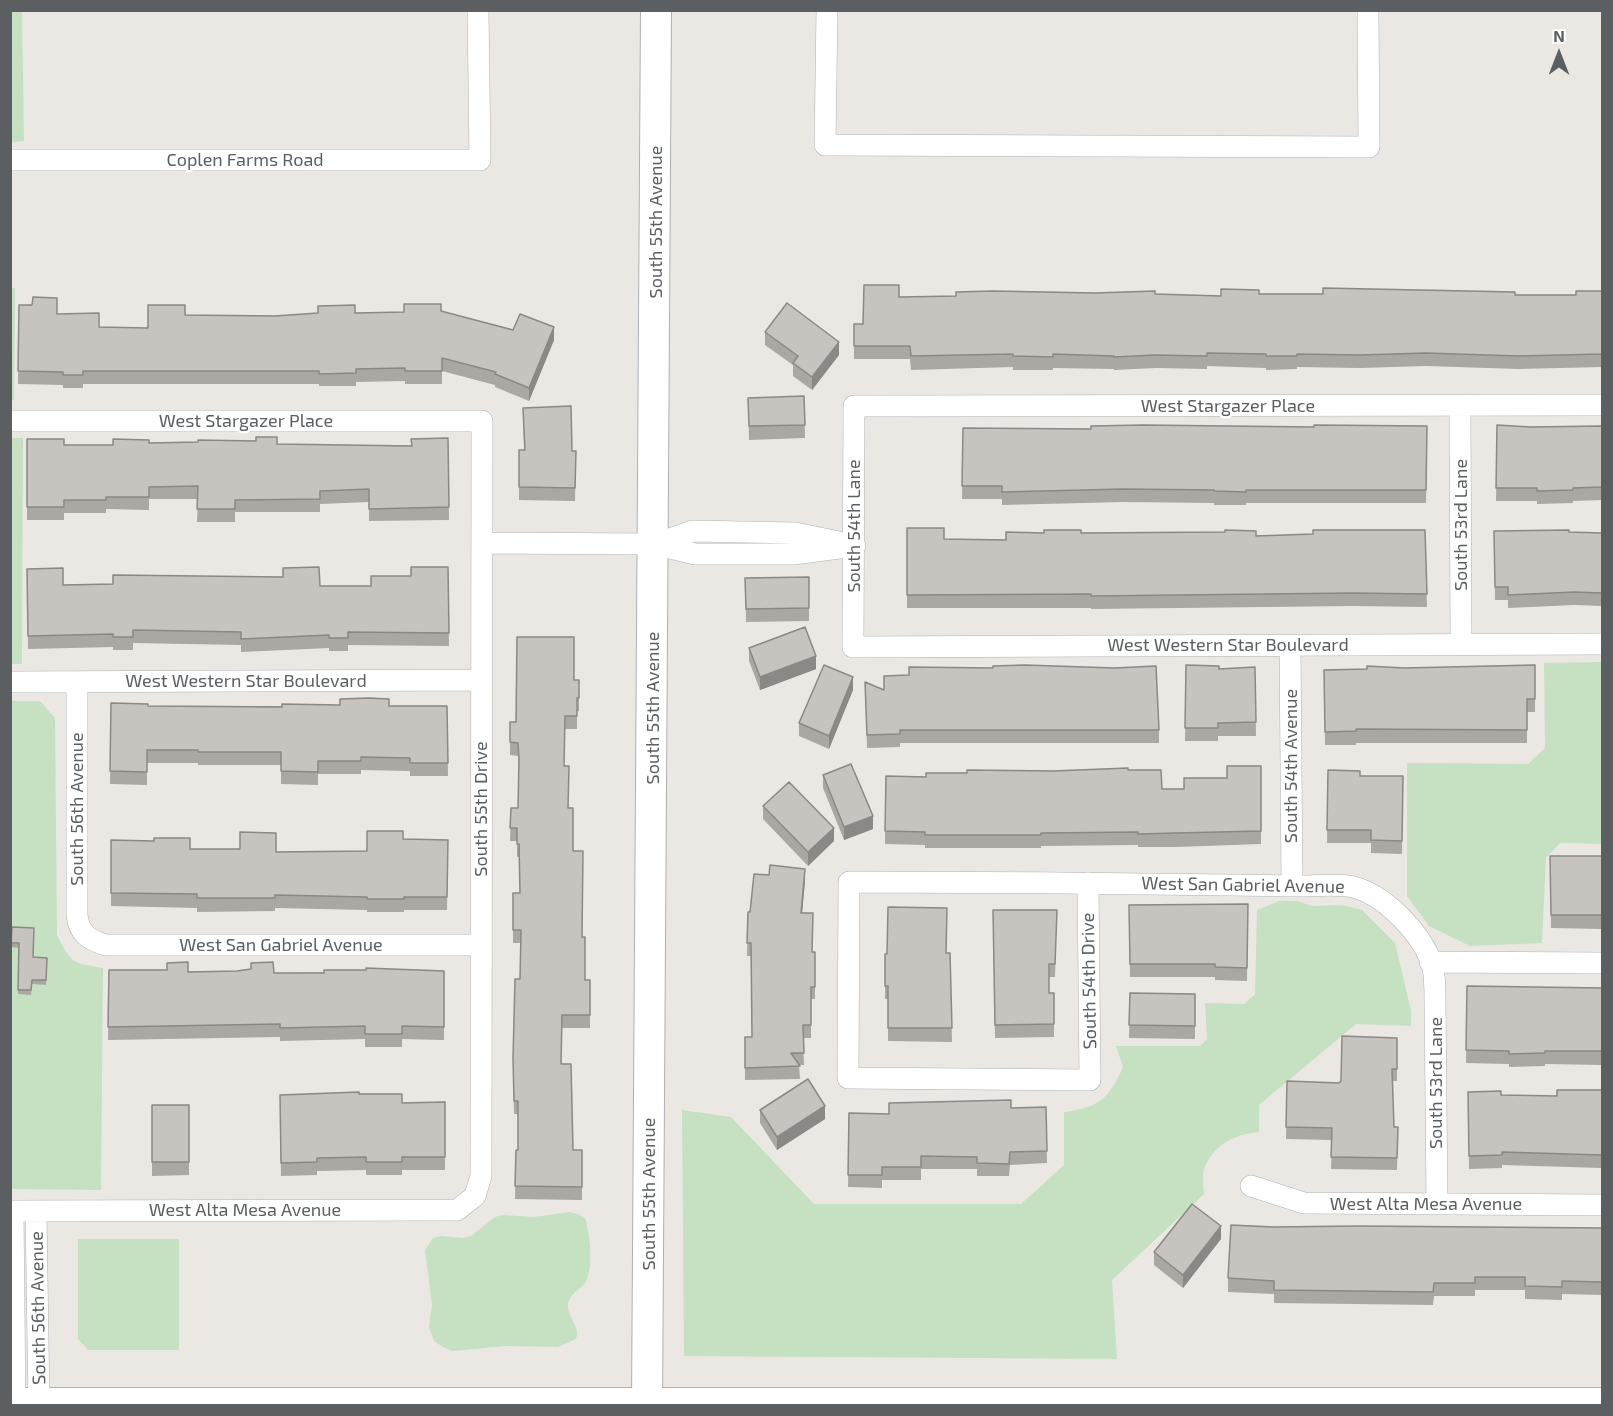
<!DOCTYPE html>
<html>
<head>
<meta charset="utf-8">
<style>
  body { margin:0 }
  #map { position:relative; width:1613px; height:1416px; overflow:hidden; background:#ebe8e3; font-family:"Exo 2",sans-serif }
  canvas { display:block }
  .frame { position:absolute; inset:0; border:12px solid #5b5f61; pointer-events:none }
  .north { position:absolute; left:1529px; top:24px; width:60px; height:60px; -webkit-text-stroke:4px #fff; paint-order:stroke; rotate:0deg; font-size:16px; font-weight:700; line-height:24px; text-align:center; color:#5b5f61 }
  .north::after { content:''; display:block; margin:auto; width:21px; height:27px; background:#5b5f61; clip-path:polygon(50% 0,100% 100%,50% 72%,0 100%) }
</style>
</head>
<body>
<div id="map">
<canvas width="1613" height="1416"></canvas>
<div class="frame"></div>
<div class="north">N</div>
</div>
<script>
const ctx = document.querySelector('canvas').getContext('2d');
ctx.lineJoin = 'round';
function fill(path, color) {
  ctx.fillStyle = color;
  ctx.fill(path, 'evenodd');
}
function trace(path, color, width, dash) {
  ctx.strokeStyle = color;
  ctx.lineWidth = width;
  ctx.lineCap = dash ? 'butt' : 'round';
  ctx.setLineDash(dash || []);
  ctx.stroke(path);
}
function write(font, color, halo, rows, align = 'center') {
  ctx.font = font + ' "Exo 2",sans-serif';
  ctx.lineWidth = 5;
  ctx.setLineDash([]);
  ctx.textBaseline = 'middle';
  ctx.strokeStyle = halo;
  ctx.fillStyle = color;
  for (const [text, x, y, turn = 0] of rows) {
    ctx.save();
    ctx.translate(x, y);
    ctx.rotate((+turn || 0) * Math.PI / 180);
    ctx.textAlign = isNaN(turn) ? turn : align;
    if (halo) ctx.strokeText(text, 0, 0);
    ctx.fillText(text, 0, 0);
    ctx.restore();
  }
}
const green = new Path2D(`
  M10 11H22L24 141 11 142Z
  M10 288H15L14 400H10Z
  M10 438H23L22 664H11Z
  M1602 662V844L1560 843 1546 858 1542 943 1470 946 1429 926 1407 896V763L1528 764 1545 748 1544 663Z
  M11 701H40L55 718 57 935C71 963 72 963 103 968L101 1190 11 1189Z
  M1279 901H1297L1312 906 1343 905 1362 910 1395 943 1411 1011V1026L1356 1024 1259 1105V1132C1235 1134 1212 1145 1204 1170 1202 1177 1204 1187 1204 1194L1112 1280 1117 1359 684 1356 682 1110 731 1117 814 1204H1021L1064 1165V1112C1098 1108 1110 1098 1123 1067L1116 1046H1200L1207 1039 1205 1003 1244 1004 1255 994 1257 910Z
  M570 1212 578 1214 585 1218C590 1232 594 1270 585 1283 580 1290 569 1294 568 1304 567 1318 581 1326 576 1339L558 1347 506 1346 452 1351 443 1347 434 1341 429 1327 432 1305 425 1250 433 1238 441 1236 463 1238 471 1236 495 1217 503 1215 534 1217Z
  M78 1239H179V1350H88L78 1339Z`);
const street = new Path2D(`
  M827 10 825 145 1369 147 1368 10
  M10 160H480L478 10
  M1602 405 854 406 853 647 1602 644
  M1460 406 1461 644
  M10 421H482L481 1176 475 1196 457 1210 10 1211
  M483 543 654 544 695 554H793L855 546
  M655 544 693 531 795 533 839 542
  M1290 645 1292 886
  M10 682 482 680
  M77 682V915C79 934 89 940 106 945H481
  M1088 883 1090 1080 848 1078 849 882C976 882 1104 883 1231 885 1255 885 1279 886 1303 886 1321 886 1341 883 1357 888 1388 898 1425 937 1433 968 1435 978 1435 990 1435 1000L1437 1204
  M1430 962 1602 963
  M1251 1186 1304 1203 1602 1205
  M13 1211 15 1406
  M36 1211 39 1406`);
const secondary = new Path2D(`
  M10 1403H1602
  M647 1406 656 10`);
const wall = new Path2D(`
  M1602 291V367L1518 369 1426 366 1360 368 1297 367V369L1266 370V368L1207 366V369L1156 368 1114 370V369L1053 368V370H1013V367L911 370 910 359H854V324H863L899 297 1155 294 1221 296 1259 294 1576 295Z
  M19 305 57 314 99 327 148 328 185 315 275 316 441 311 554 340 529 401 495 387V385L442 371V384H405V381L356 382V386H319V384H83V388H63V385L18 384Z
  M765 332 839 355 812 390 793 376V365L765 345Z
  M804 396 805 438 749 440 748 398Z
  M523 408 572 451H576L575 501 519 500V450H524Z
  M1497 425 1531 427 1602 426V500L1573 501V503L1537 504V501H1496Z
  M1427 426 1426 503H1246V505H1214V503L1123 502 1002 505V499H962L963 428 1091 429Z
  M448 438 449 520 369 521V502L320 504V512H235V522H197L198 499H149V510L106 509V513H64V520H27V439L64 445H113L149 443 412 446Z
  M907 528 944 539 1006 540 1081 533 1225 532 1256 536 1425 530 1427 607 1352 606 1091 609V608H907Z
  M1494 531 1602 533V606L1574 605 1508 608V600H1495Z
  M448 567 449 646 348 645V651H329V648L241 652V645L133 643V650H113V647L28 649 27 569 63 585 371 586Z
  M809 577V621L746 622 745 578Z
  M749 648 816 669 760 690 749 661Z
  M1186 665 1219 669 1255 667 1256 736H1218V741H1185Z
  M1535 665V712H1527V743H1356V745H1325L1324 670Z
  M574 680H579V711H577V729H565L564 766 582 937 585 980H590V1028H562L561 1064 573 1150H582V1200L515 1199 516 1150H518V1114H514L513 1071 520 979 521 943H513V893H520L519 857H517V841H510L511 808H518L519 768 518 756 510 755V722H516Z
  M865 682 884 690 1159 730V743H900V747L867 748Z
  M853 690 829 749 799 736V723Z
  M111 703 148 706H447L448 776H410V771L361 770V774H318V785L281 784V765H198V763H147V785L110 784Z
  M1261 766V844L1176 847H1138V845L1041 846V848H925V845L885 844 886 776 926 777 1053 771 1128 770 1162 789H1184L1227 778Z
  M1328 770 1360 776H1403L1402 854 1371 853V843H1327Z
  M823 775 873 829 844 840 823 788Z
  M763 806 834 841 808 866 763 819Z
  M403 839 448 840 447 910H404V912H367V910L275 908V911L197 912V908L111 906V840L190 849 276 852 367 851Z
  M1550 856H1602V929L1551 928Z
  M805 881 802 913 812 952H815V999H811V1038H803L804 1065H799L800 1079 745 1080V1037H752L751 956H747L748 912H750Z
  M1248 904 1247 981 1215 980V977H1130L1129 905Z
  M993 910H1057L1055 977H1049V993H1054V1037L995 1038Z
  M12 927 33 957 47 958 46 985 32 984 31 995 18 994 19 948 11 947Z
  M947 953H950L952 1042 888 1041V999H885V968Z
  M109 970 274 973 444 971V1040L402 1039V1047H365V1039L280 1041V1037L108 1040Z
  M1467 986 1602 988V1065L1545 1064V1066L1509 1067V1064L1466 1063Z
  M1130 993 1195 994V1039L1129 1038Z
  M1397 1038V1081H1392L1394 1127H1398L1397 1170 1331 1169 1332 1140 1286 1139 1287 1081 1339 1083Z
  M1602 1090V1168L1502 1165V1168L1469 1169 1468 1092 1501 1095 1557 1096Z
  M359 1094 402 1103 445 1102V1170H402V1175H366V1170L317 1171V1175L281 1176 280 1095Z
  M152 1105H189V1175L152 1176Z
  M1046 1107 1047 1163 1010 1165 1009 1176H977V1169H921V1180H882V1188L848 1187 849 1113 889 1114Z
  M760 1110 825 1119 777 1150 760 1123Z
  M1273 1227 1602 1228V1295L1562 1294V1300L1525 1299V1290H1475V1296H1434L1433 1305 1274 1303V1294L1228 1292V1278Z
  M1221 1239 1183 1288 1154 1265V1252Z`);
const shadedWall = new Path2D(`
  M554 327V340L529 401V388Z
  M839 342V355L812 390V377Z
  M816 656V669L760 690V677Z
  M853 677V690L829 749V736Z
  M873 816V829L844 840V827Z
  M834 828V841L808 866V852Z
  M805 869V881L801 925V913Z
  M825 1106V1119L777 1150V1137Z
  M1221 1226V1239L1183 1288V1275Z`);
const building = new Path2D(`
  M864 285H899V297L956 296V292L993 291 1095 293 1155 291V294L1221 296V289L1259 290V294H1323V288L1515 292V295H1576V291H1602V354L1518 356 1426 353 1360 355 1297 354V356H1266V354L1207 353V356L1156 355 1114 357V356L1053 354V357L1013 356V354L911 356 910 346H854V324H863Z
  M33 297 57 298V314L99 313V327L148 328V305H185V315L275 316 318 313V306L355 305V313L404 312V304H441V311L513 330 520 314 554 327 529 388 495 374 496 372 442 358V371H405V368L356 369V373L319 374V371H83V375H63V372L18 371 19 305H32Z
  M787 303 839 342 812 377 793 363 798 356 765 332Z
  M804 396 805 425 749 426 748 398Z
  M571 406 572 451H576L575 488 519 487V450H525L523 408Z
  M1143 425 1314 427V425L1427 426 1426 490H1246V492L1214 491V490L1123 489 1002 492V486H962L963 428 1091 429V426Z
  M1497 425 1531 427 1602 426V487L1573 488V490L1537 491V488H1496Z
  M256 437H277V444L412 446 411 439 448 438 449 507 369 509V489L320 491V499L235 500V509H197L198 486 149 487V497H106V500H64V507H27V439H64V445H113V439L149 440V443L198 442V440L256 441Z
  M907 528H944V539L1006 540V532L1044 533V530H1081V533L1225 532V530L1256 531V536L1313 534V530H1425L1427 594 1352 593 1091 596V594L907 595Z
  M1569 530V532L1602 533V593L1574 592 1508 595V587H1495L1494 531Z
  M319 567 320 586H371V576H411V567H448L449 633 348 632V638H329V635L241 639V632L133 630V637H113V634L28 636 27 569 63 568V585L113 584V575L283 577V568Z
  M809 577V608L746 609 745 578Z
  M805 627 816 656 760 677 749 648Z
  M517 637H574V680H579V698H577V716H565L564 766H569L568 808H573V851H583L582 937H585V980H590V1015H562L561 1064H571L573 1150H582V1187L515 1186 516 1150H518V1101H514L513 1058 515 979H520L521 930H513V893H520L519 844H517V828H510L511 808H518L519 759 518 743 510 742V722H516Z
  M824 665 853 677 829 736 799 723Z
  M1025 665 1115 668 1156 666 1159 730H900V734L867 735 865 682 884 690V676L909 675V667L993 668V666Z
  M1186 665 1219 666V669L1255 667 1256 722 1218 723V728H1185Z
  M1535 665V699H1527V730L1356 729V731L1325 732 1324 670 1367 669V666L1404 668Z
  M369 698 389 699V706H447L448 763H410V758L361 757V761H318V772L281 771V752H198V750H147V772L110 771 111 703 148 704V706L282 707V704L340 705V699Z
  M851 764 873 816 844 827 823 775Z
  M1227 766H1261V831L1176 833 1138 834V832L1041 833V835H925V832L885 831 886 776 926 777V773H967V770L1053 771 1128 768V770H1161L1162 789H1184V778H1227Z
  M1328 770 1360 771V776H1403L1402 841 1371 840V830H1327Z
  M789 782 834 828 808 852 763 806Z
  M367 831H403V839L448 840 447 897H404V899H367V897L275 895V898H197V894L111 893V840L154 841V838H190V849H240V832L276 833V852L367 851Z
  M1550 856H1602V915H1551Z
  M770 865 805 869 801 913H813L812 952H815V987H811V1025H803L804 1053H791L800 1066 745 1068V1037H752L751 943H747L748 912H750L754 874 769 875Z
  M1248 904 1247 968 1215 967V964H1130L1129 905Z
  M888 907 947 908 946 953H950L952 1028H888V986H885V954H887Z
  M993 910H1057L1055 964H1049V993H1054V1024L995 1025Z
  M12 927 34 928 33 957 47 958 46 980H32L31 990H18L19 943H11Z
  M188 962V972L237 971 251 969V963L273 962 274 973H324V970H366V968L444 971V1027L402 1026V1034H365V1026L280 1028V1024L108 1027 109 970H167V963Z
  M1467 986 1602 988V1051H1545V1053L1509 1054V1051L1466 1050Z
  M1130 993 1195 994V1026L1129 1025Z
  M1342 1036 1397 1038V1069H1392L1394 1127H1398L1397 1158 1331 1157 1332 1128 1286 1127 1287 1081 1339 1083 1341 1081Z
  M808 1079 825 1106 777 1137 760 1110Z
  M1557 1090H1602V1155L1502 1152V1155L1469 1156 1468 1092 1501 1091V1095L1557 1096Z
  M359 1092V1094H402V1103L445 1102V1157H402V1162H366V1157L317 1158V1162L281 1163 280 1095Z
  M1011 1100V1108L1046 1107 1047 1151 1010 1152 1009 1164 977 1163V1157L921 1156V1167H882V1175H848L849 1113 889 1114V1103Z
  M152 1105H189V1162H152Z
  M1192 1204 1221 1226 1183 1275 1154 1252Z
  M1231 1225 1273 1227 1359 1226 1602 1228V1282L1562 1281V1287L1525 1286V1277H1475V1283H1434L1433 1292 1274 1290V1281L1228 1278Z`);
const streetNames = [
  ["Coplen Farms Road",245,160],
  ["South 55th Avenue",656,222,-90],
  ["West Stargazer Place",1228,406],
  ["West Stargazer Place",246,421],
  ["South 53rd Lane",1461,525,-90],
  ["South 54th Lane",854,526,-90],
  ["West Western Star Boulevard",1228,645],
  ["West Western Star Boulevard",246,681],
  ["South 55th Avenue",653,708,-90],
  ["South 54th Avenue",1291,766,-90],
  ["South 56th Avenue",77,809,-90],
  ["South 55th Drive",481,809,-90],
  ["West San Gabriel Avenue",1243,885,1],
  ["West San Gabriel Avenue",281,945],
  ["South 54th Drive",1089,981,-91],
  ["South 53rd Lane",1436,1083,-90],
  ["South 55th Avenue",649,1194,-90],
  ["West Alta Mesa Avenue",1426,1204],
  ["West Alta Mesa Avenue",245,1210],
  ["South 56th Avenue",38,1308,-91]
];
fill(green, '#c6e0c2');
trace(street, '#aeb1b3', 22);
trace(secondary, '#adb1b4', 32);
trace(street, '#fff', 21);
trace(secondary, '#fff', 30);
fill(wall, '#aba8a4');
fill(shadedWall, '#8b8886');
fill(building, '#c7c3bf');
trace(building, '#8b8886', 1.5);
write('18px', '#5b5f61', '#fff', streetNames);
</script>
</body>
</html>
